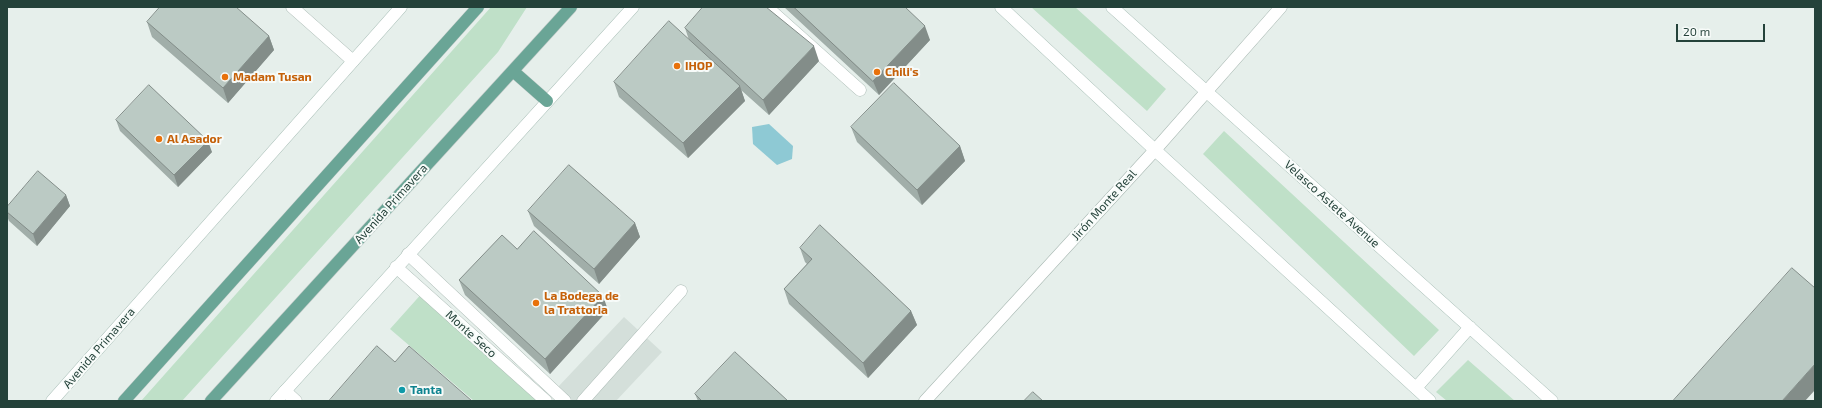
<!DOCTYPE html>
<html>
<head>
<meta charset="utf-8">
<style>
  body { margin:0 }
  #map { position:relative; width:1822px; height:408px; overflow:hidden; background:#e6efeb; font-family:"Exo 2",sans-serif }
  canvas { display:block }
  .frame { position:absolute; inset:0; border:8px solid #24423a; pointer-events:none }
  .scale { position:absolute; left:1676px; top:24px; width:89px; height:18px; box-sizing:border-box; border:2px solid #24423a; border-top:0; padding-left:5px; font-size:12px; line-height:14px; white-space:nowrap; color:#24423a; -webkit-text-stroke:3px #f7fbf9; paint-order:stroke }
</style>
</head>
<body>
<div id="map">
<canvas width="1822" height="408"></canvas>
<div class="frame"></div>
<div class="scale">20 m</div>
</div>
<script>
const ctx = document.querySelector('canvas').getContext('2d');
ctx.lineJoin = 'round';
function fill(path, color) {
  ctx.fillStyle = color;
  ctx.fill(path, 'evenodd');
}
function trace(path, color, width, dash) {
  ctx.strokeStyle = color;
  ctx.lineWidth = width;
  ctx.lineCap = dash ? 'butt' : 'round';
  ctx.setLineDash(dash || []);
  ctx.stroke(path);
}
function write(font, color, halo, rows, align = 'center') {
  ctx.font = font + ' "Exo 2",sans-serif';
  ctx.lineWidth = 4;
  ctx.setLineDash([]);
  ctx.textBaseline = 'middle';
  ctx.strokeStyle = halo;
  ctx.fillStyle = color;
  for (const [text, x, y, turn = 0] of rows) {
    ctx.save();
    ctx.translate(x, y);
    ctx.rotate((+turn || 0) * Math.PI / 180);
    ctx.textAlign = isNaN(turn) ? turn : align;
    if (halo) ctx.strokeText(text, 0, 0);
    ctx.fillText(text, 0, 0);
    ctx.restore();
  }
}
const built = new Path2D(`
  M624 317 662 352 616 401H573L558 387Z`);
const green = new Path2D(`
  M491 7H527L498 52 182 401H141Z
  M1031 7H1075L1166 89 1147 111Z
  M1224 131 1439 330 1414 356 1203 154Z
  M424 291 551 401H474L390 329Z
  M1468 360 1515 401H1447L1436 392Z`);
const water = new Path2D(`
  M769 124 793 146 792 159 777 165 753 144 752 127Z`);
const service = new Path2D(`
  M767 7 860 90
  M408 254 565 401
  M285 391 296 401
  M583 401 681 291`);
const pedestrian = new Path2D(`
  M396 267 546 401`);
const minor = new Path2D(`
  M292 7 353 61
  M925 401 1155 150 1281 7`);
const secondary = new Path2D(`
  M1001 7 1155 150 1430 401
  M1112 7 1552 401
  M1416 388 1470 327
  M52 401 401 7
  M276 401 633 7`);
const primary = new Path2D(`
  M513 71 547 101
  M124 401 478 7
  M211 401 571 7`);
const wall = new Path2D(`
  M784 7H905L930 40 879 95Z
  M147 22 269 36 274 50 228 103 152 37Z
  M685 28 819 61 769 115 741 90 745 101 688 158 619 97 614 82 689 40Z
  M116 120 212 152 178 187 120 131Z
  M851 127 960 146 965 161 922 205 857 142Z
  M66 195 70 206 37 246 9 221 7 216V207Z
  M528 211 635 223 640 237 599 284 534 226Z
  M800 248 911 311 917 325 868 378 789 304 784 289 807 264 805 262Z
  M517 249 608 310 550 374 465 295 459 280Z
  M695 394 788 401H698Z`);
const shadedWall = new Path2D(`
  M925 26 930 40 879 95 873 81Z
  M269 36 274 50 228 103 223 88Z
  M814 46 819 61 769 115 763 100Z
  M740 86 745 101 688 158 683 143Z
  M208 141 212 152 178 187 174 175Z
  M960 146 965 161 922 205 917 190Z
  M66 195 70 206 37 246 33 234Z
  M635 223 640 237 599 284 594 269Z
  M603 296 608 310 550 374 545 359Z
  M911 311 917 325 868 378 863 363Z
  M1815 364V390L1805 401H1782Z`);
const building = new Path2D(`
  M160 7H236L269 36 223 88 147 22Z
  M703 7H766L814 46 763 100 685 28Z
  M794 7H905L925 26 873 81Z
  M669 21 740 86 683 143 614 82Z
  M894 83 960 146 917 190 851 127Z
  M149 85 208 141 174 175 116 120Z
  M569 165 635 223 594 269 528 211Z
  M38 171 66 195 33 234 7 212V207Z
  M820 225 911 311 863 363 784 289 812 259 800 248Z
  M534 231 603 296 545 359 459 280 502 235 517 249Z
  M1792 268 1815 288V364L1782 401H1673Z
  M377 346 395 362 409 346 472 401H331L330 400Z
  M735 352 788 401H702L695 394Z
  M1033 392 1043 401H1024Z`);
const markers = [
  [677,66,4,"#e8710a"],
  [877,72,4,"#e8710a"],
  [225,77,4,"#e8710a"],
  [159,139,4,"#e8710a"],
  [536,303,4,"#e8710a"],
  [402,390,4,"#0f9aa8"]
];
const foodNames = [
  ["IHOP",685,66],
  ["Chili's",885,72],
  ["Madam Tusan",233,77],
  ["Al Asador",167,139],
  ["La Bodega de",544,296],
  ["la Trattoria",544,310]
];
const streetNames = [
  ["Avenida Primavera",391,204,-48],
  ["Velasco Astete Avenue",1332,204,42],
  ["Jirón Monte Real",1104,205,-48],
  ["Monte Seco",471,334,42],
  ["Avenida Primavera",99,348,-49]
];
const cultureNames = [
  ["Tanta",410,390]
];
fill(built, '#d4dfda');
fill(green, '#bfe0c8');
fill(water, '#8ec9d4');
trace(service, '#a8b8b2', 13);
trace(pedestrian, '#a8b8b2', 13);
trace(minor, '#a8b8b2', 13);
trace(secondary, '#a4bbb3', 13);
trace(primary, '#c2cac8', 13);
trace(service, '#fff', 12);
trace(pedestrian, '#fff', 12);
trace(minor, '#fff', 12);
trace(secondary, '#fff', 12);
trace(primary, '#6aa596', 12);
fill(wall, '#a1aea9');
fill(shadedWall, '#838d89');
fill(building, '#bbcac4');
trace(building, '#838d89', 1);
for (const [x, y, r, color] of markers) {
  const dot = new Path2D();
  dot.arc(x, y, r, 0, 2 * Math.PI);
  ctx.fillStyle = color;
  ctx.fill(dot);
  trace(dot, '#f7fbf9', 1.5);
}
write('bold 12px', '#c56008', '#f7fbf9', foodNames, 'left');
write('12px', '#24423a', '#f7fbf9', streetNames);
write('bold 12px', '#0d838f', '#f7fbf9', cultureNames, 'left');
</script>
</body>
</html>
